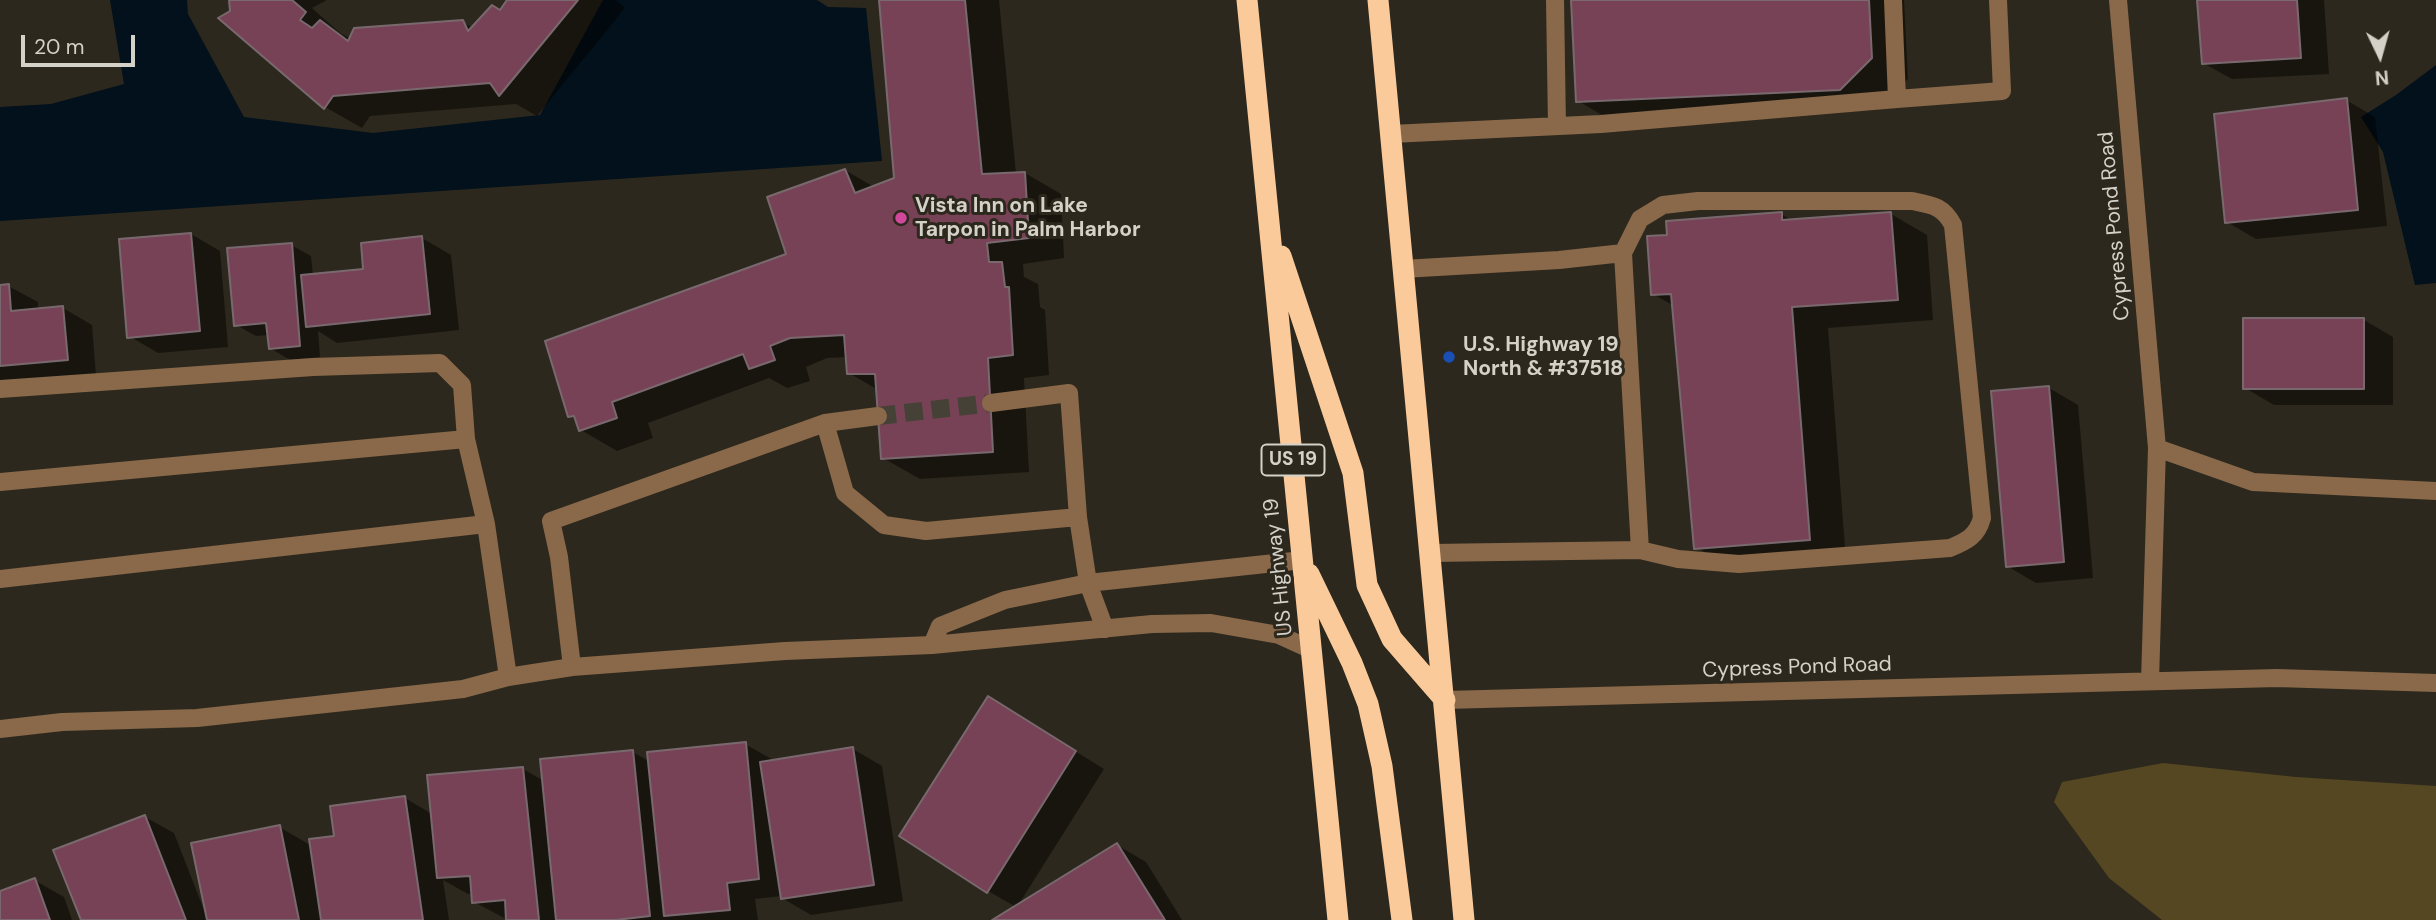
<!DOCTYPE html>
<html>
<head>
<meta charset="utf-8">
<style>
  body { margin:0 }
  #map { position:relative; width:2436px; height:920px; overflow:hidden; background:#2d281d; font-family:"DM Sans",sans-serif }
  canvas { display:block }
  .north { position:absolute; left:2345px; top:21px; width:70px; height:70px; -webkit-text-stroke:5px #2d281d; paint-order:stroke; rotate:175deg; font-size:19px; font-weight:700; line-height:28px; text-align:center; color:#d4d1c9 }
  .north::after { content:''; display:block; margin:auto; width:24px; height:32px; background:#d4d1c9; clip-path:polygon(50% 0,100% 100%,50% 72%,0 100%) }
  .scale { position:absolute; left:21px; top:35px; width:114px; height:32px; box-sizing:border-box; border:4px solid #d4d1c9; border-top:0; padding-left:9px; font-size:21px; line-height:24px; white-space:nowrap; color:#d4d1c9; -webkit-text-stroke:5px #2d281d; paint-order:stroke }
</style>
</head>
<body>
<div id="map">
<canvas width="2436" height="920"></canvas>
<div class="north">N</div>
<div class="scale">20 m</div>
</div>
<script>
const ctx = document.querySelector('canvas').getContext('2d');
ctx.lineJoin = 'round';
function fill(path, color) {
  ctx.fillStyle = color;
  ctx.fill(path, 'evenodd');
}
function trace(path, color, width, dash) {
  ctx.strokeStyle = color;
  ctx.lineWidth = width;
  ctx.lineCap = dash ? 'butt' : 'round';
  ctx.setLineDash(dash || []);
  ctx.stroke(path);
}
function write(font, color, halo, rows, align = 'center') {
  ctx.font = font + ' "DM Sans",sans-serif';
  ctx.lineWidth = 6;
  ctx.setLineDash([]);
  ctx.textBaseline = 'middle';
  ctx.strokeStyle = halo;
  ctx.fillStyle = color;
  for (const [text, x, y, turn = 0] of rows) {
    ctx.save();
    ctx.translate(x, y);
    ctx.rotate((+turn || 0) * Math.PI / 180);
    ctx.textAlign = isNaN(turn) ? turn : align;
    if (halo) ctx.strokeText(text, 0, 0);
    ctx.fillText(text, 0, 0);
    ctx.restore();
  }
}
const green = new Path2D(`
  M2163 763 2296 777 2436 786V920H2162L2109 878 2054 802 2062 782Z`);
const water = new Path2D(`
  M110 0H187L188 14 244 117 373 133 540 115 603 0H817L828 7 866 8 882 161 0 221V107L51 104 124 84Z
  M2436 65V283L2415 285 2383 152 2361 117 2396 95Z`);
const shadow = new Path2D(`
  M231 0H327L312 8 340 33 351 39 462 22 473 28 500 11 509 0H616L625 8 537 116 516 104 370 116 362 128 325 107 221 18 232 12Z
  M881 0H999L1016 174 1025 173 1061 194 1064 258 1023 264 1024 277 1038 284 1040 307 1045 310 1049 375 1024 378 1029 472 920 479 883 458 878 390 849 373 848 357 827 358 806 367 810 381 787 388 769 378 648 423 653 438 617 451 581 430 577 420 570 416 788 255 845 170 874 187 895 179Z
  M1573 0H1904L1908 79 1877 110 1614 122 1578 101Z
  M2199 0H2324L2329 74 2232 79 2203 63Z
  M2346 100 2375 117 2387 226 2256 239 2227 222Z
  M1781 214 1793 221 1891 214 1927 235 1933 320 1828 328 1846 560 1732 568 1696 547 1674 306 1653 294 1669 237Z
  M191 234 220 251 228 347 158 353 129 336Z
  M422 238 451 255 459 330 337 343 318 331 320 357 290 360 270 348 269 335 256 336 236 325 291 245 311 256 313 276 365 270Z
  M0 286H8L38 302V310L63 308 92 325 96 376 0 385Z
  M2364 320 2393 337V405H2274L2245 388Z
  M2049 388 2078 405 2093 578 2036 583 2007 566Z
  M1017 715 1104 769 1017 907 1117 845 1146 862 1182 920H996L1016 907 988 891Z
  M745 744 775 761 853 749 882 766 903 901 811 915 782 898V896L755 899 758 920H508L474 902 473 894H468L443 880 449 920H82L145 817 174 833 204 910 279 827 312 846 336 837 405 798 432 814 523 769 544 781 633 752 650 762Z
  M34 880 64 897 72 920H0V893Z`);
const building = new Path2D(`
  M229 0H292L306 12 300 20 312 28 320 20 348 41 354 28 463 20 468 31 492 5 500 10 507 0H578L499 96 490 83 333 96 324 109 218 18 230 11Z
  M879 0H965L982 174 1025 172 1029 238 987 243 989 262H1002L1005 287H1009L1013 355 988 358 993 452 881 459 875 374H847L844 335 790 338 770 346 775 360 749 369 743 354 612 402 617 418 579 431 574 416 568 417 545 341 786 254 767 197 845 169 855 193 894 178Z
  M1571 0H1869L1872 58 1840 90 1576 102Z
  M2197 0H2297L2301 58 2202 64Z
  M2347 98 2358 210 2225 223 2214 114Z
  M1782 212V220L1891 212 1898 300 1792 307 1810 540 1694 549 1671 294 1651 295 1647 236 1667 235 1666 221Z
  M191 233 200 331 127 338 119 239Z
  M422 236 430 314 306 327 301 275 363 269 361 243Z
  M292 243 300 346 269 349 266 323 234 326 227 248Z
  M9 284 11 311 63 306 68 360 0 366V285Z
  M2243 318H2364V389H2243Z
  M2049 386 2064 562 2006 567 1991 391Z
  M988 696 1076 751 987 893 899 836Z
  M746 742 759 879 727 883 730 910 664 916 647 752Z
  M853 747 874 885 781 899 760 762Z
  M633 750 650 916 616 920H556L540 759Z
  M523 767 539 920H506L505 900 472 903 470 876 437 878 427 775Z
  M405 796 423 920H321L309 839 334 836 330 806Z
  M145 815 186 920H81L53 850Z
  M280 825 299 920H207L191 843Z
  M1117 843 1165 920H992Z
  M35 878 50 920H0V891Z`);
const minorTunnel = new Path2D(`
  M878 416 991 403`);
const minor = new Path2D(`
  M1555 0 1557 126
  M2118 0 2157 448 2150 681
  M1897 99 2002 91 1998 0
  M1391 134 1601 124 1897 99 1893 0
  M1403 269 1559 260 1623 253 1640 550
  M0 389 313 367 440 363 462 385 466 439 486 524 508 677
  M991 403 1069 393 1078 517 1088 583 1105 629
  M825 423 878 416
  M2157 448 2253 482 2436 491
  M0 482 466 439
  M1078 517 926 531 884 525 845 493 825 423 551 521 559 557 572 667 785 651 932 645 1152 624 1211 623 1279 635 1312 650
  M1431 553 1640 550 1678 559 1739 564 1950 548C1967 541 1977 536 1982 518L1953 225C1943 206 1932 205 1912 201H1698L1663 205 1640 219 1623 253
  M0 579 486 524
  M932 645 940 626 1005 600 1088 583 1303 560
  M1445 700 2277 678 2436 683
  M0 729 62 722 197 718 463 689 508 677 572 667`);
const highway = new Path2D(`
  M1247 0 1338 920
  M1378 0 1464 920
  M1281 256 1353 473 1367 585 1392 639 1445 700
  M1309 574 1352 663 1368 704 1382 766 1402 920`);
const markers = [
  [901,218,7,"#d1479c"],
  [1449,357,7,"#1a4fb4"]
];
const shields = [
  [1293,460,63]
];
const shieldNames = [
  ["US 19",1293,460]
];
const poiNames = [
  ["Vista Inn on Lake",915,206],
  ["Tarpon in Palm Harbor",915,230],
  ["U.S. Highway 19",1463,345],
  ["North & #37518",1463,369]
];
const streetNames = [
  ["Cypress Pond Road",2115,226,-95],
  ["US Highway 19",1279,567,-96],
  ["Cypress Pond Road",1797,668,-2]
];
fill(green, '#554722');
fill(water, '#02111b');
fill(shadow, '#0007');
fill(building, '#774255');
trace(building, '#79696e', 2);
trace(minorTunnel, '#464137', 18, [18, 9]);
trace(minor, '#89694a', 18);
trace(highway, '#faca9b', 21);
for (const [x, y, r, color] of markers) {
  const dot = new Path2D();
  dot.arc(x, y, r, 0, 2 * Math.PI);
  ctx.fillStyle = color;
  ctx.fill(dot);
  trace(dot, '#2d281d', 2.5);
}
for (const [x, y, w] of shields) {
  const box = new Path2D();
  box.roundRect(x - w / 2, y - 15.5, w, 31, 5);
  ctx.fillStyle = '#2d281d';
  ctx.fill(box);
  trace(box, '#d4d1c9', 2);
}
write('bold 19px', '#d4d1c9', null, shieldNames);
write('bold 21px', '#d4d1c9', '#2d281d', poiNames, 'left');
write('21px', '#d4d1c9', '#2d281d', streetNames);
</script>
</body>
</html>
